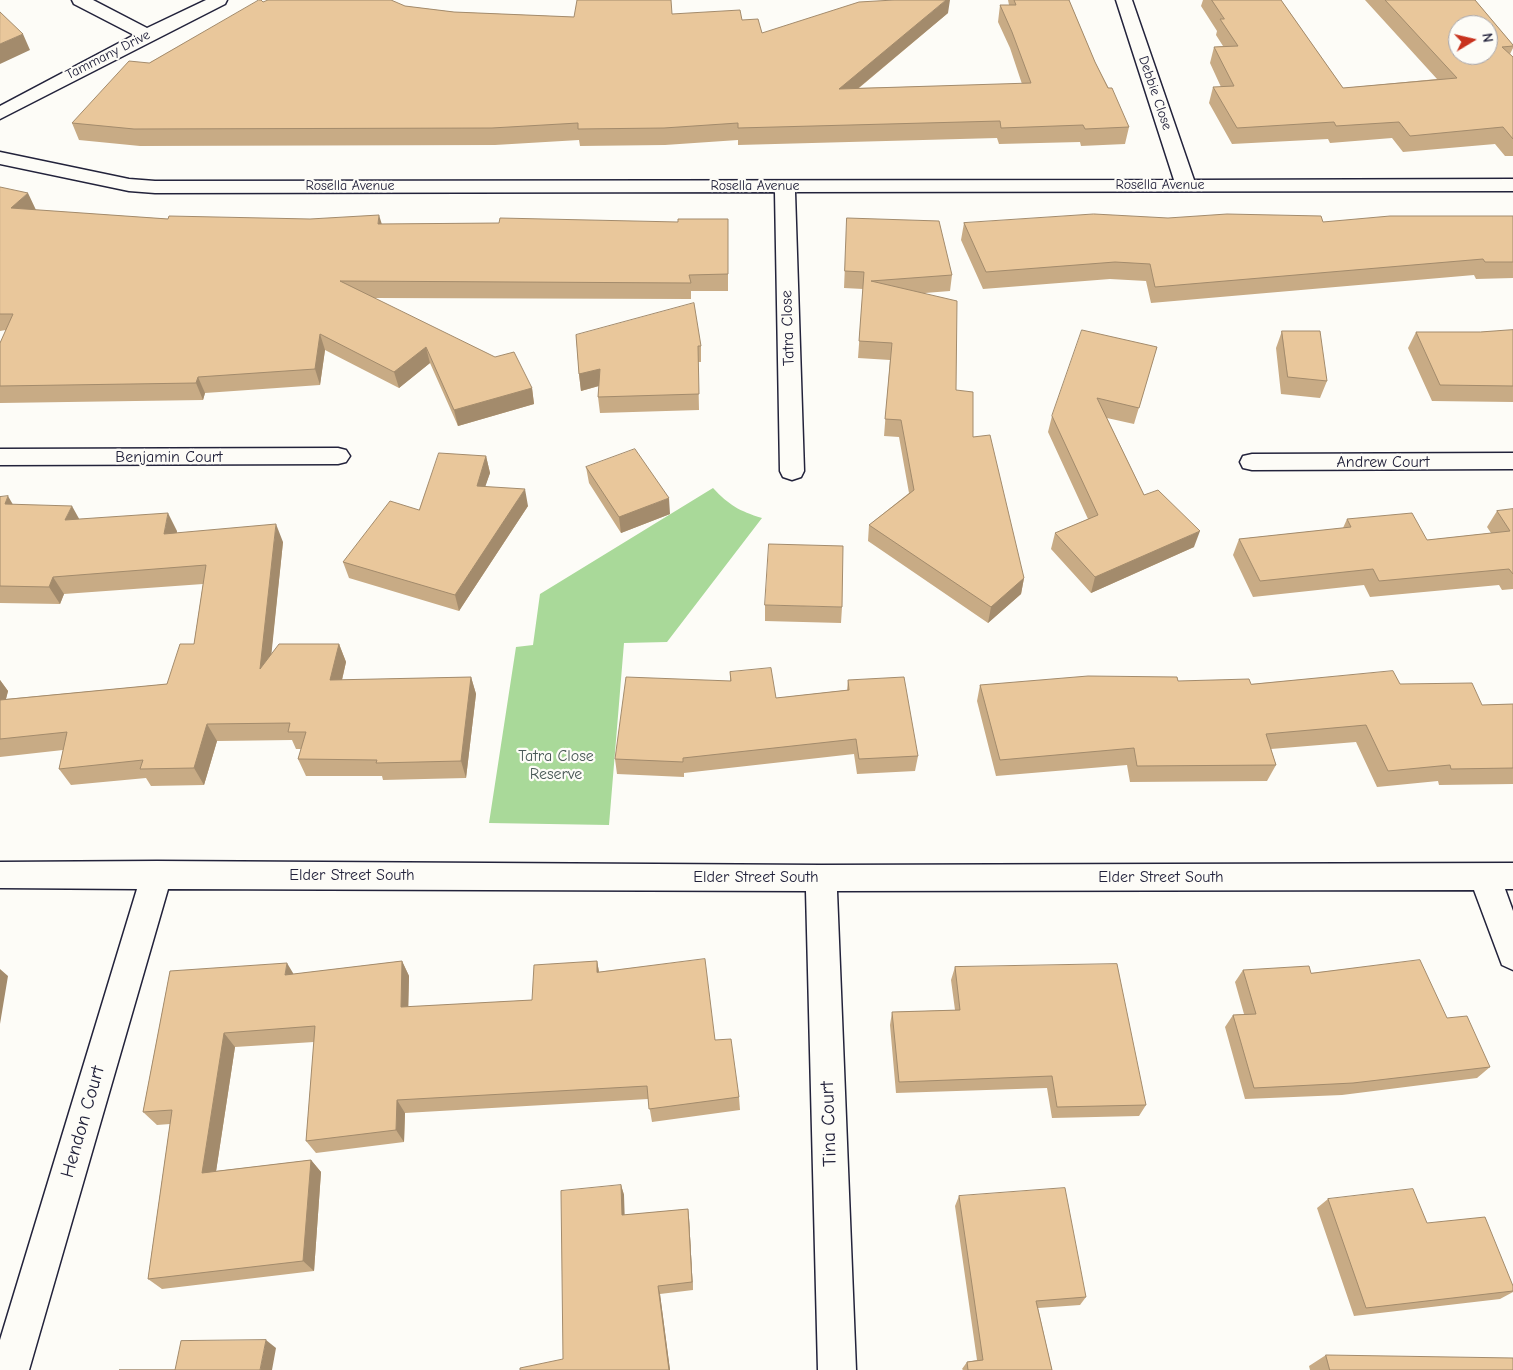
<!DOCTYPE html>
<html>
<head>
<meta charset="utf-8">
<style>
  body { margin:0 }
  #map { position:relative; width:1513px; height:1370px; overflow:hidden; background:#fdfcf7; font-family:"Comic Neue",sans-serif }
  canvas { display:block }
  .north { position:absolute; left:1448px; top:15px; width:50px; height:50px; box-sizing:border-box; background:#fdfcf7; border:1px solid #a5a5ac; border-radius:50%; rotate:81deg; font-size:14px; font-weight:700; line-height:20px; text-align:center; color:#22223b }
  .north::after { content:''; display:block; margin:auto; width:18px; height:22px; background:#c8321e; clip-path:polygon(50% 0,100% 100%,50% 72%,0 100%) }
</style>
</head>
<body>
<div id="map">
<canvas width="1513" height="1370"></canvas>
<div class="north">N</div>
</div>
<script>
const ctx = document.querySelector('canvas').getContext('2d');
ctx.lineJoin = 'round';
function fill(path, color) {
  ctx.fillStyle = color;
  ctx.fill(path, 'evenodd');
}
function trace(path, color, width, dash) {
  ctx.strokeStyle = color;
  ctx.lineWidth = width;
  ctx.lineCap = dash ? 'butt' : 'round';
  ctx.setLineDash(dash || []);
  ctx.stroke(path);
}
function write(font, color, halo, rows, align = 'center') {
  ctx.font = font + ' "Comic Neue",sans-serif';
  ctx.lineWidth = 4.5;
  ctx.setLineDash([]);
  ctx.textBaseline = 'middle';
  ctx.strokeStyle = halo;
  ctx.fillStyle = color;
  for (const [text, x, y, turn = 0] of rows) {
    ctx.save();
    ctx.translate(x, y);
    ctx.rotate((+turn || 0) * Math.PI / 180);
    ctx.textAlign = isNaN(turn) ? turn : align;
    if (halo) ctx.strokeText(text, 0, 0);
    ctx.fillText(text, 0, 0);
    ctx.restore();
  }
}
const green = new Path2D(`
  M713 488C729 505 739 511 762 518L667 642 624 643 609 825 489 823 516 647 533 645 540 594Z`);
const street = new Path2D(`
  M72 0H93L147 28 206 0H227L225 4 0 119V106L134 35 74 4Z
  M1116 0H1132L1194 180 1513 179V191L795 192 804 471 801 477 792 480 783 477 780 471 775 192 155 193 129 191 0 164V152L129 179 155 181 1174 180Z
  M338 448 346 450 350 456 346 462 338 464 0 465V449Z
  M1513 453V469L1252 470 1243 468 1240 462 1243 456 1252 454Z
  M157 861 821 865 1513 863V889H1505L1513 911V970L1502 965 1474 890 837 891 856 1370H818L806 891 168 889 29 1370H0V1340L137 889 0 888V862Z`);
const wall = new Path2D(`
  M1008 0H1069L1095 62 1129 127 1125 144 1081 146 1080 142 999 144 997 138 738 145V140L665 145 580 146 579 140 495 145 140 146 79 140 72 123 149 63 263 2 405 6 454 12 574 17 672 14 742 20 762 33 948 13 859 88 1022 84 1010 48 998 22 1000 5H1009Z
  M1203 0H1281L1343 88 1437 79 1365 0H1475L1513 45V48L1510 54 1513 57V156H1505L1495 144 1403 152 1392 138 1330 143 1328 139 1232 144 1209 103 1213 87H1221L1210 63 1214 47 1223 46 1216 35 1217 31 1201 6Z
  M0 187 36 210 168 219 382 224 678 222 728 219V291H691V299L374 298 532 388 534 404 458 426 430 363 399 388 325 350 320 385 205 393 203 400 0 403V343L6 330 0 331Z
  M1513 216V278L1476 279 1474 275 1151 303 1146 281 1110 279 983 289 961 240 964 223 1168 218 1323 222Z
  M847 218 952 275 950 291 925 293 956 390 1024 578 1021 594 988 623 868 541 869 525 909 493 899 437 884 436 890 360 858 358 863 289 844 288Z
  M1513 330V402L1432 401 1408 348 1416 332H1480Z
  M1282 331 1327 381 1320 398 1281 394 1276 348Z
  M576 335 701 346V362H698L699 410 600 413 598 397 599 386 581 391 579 374Z
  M1157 347 1134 424 1107 418 1144 495 1194 547 1091 593 1051 549 1055 533 1088 519 1048 432 1052 416Z
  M486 456 490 473 485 486 528 506 459 611 349 578 343 562 419 510Z
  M586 467 670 514 621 533 589 483Z
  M0 497 13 505 79 519 177 531V533L283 542 271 654 339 644 346 662 342 680 471 677 476 694 466 778 383 780 382 776H306L298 759 301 749H296L292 740 217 741 204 785 151 786 146 778 71 785 59 769 63 750 0 757V680L8 691 6 699 167 684 194 644 203 584 64 594 60 604 0 603Z
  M1513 509V589L1502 590 1499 585 1370 597 1364 585 1253 597 1233 555 1239 539 1343 528 1347 519 1427 540 1491 533 1487 527 1497 511Z
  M765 605 842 607 841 623 765 621Z
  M730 672 776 698 847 690 848 680 918 756 915 771 857 774 854 754 684 773V777L617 774 615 759 730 681Z
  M1178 681 1251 684H1400L1482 705 1513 704V784L1439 785 1438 781 1377 787 1356 742 1271 749 1276 765 1267 781 1130 782 1127 765 996 776 977 701 980 685Z
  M402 961 409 976 408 1007 532 1000 597 961 599 972 715 1040 739 1097 740 1110 652 1122 648 1099 405 1113 404 1142 316 1153 306 1141 314 1042 235 1047 216 1171 311 1160 321 1172 314 1271 162 1289 148 1279 170 1124 157 1125 143 1112 170 971 294 974Z
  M955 967 1146 1105 1139 1116 1052 1118 1047 1088 896 1093 890 1025 892 1012 955 1010 951 980Z
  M1243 970 1311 973 1447 1018 1490 1067 1477 1078 1342 1095 1245 1099 1225 1027 1233 1015 1244 1014 1235 982Z
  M621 1185 624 1195V1215L688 1209 689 1218 693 1290 660 1294 670 1370 563 1359Z
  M959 1196 1086 1297 1080 1305 1038 1308 1052 1370H963L962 1369 967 1362 977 1360 955 1206Z
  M1328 1199 1427 1223 1513 1286V1292L1500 1299 1354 1316 1317 1208Z
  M1326 1355 1513 1370H1310L1309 1366Z`);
const shadedWall = new Path2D(`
  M946 0H950L948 13 838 105 839 89Z
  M23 34 30 50 0 64V44Z
  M28 193 36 210 11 208Z
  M379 215 384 231 378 224Z
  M320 334 325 350 320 385 315 369Z
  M426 347 430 363 399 388 394 372Z
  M600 369 602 385 581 391 579 374Z
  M198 377 205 393 203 400 196 383Z
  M532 388 534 404 458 426 454 410Z
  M486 456 490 473 480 502 477 486Z
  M525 489 528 506 459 611 455 595Z
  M8 496 19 515 5 504Z
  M669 498 670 514 621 533 619 517Z
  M72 506 82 524 65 520Z
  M168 513 177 531 173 552 164 534Z
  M276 524 283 542 268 687 260 669Z
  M1200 531 1194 547 1091 593 1095 577Z
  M53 577 64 594 60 604 49 587Z
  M1024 578 1021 594 988 623 991 607Z
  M339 644 346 662 338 697 330 680Z
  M471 677 476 694 466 778 461 761Z
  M0 680 8 691 1 718 0 717Z
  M207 724 217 741 204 785 194 768Z
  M402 961 409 976 408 1022 401 1007Z
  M597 961 600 977 597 972Z
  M287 963 296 978 285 975Z
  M0 969 8 976 0 1024Z
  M224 1033 235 1047 214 1185 202 1173Z
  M397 1100 405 1113 404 1142 396 1130Z
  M311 1160 321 1172 314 1271 303 1261Z
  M621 1185 624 1195 625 1225 622 1215Z
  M688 1209 689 1218 693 1290 692 1282Z
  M658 1286 660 1294 670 1370H669Z
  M266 1340 276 1348 272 1370H260Z`);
const building = new Path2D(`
  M259 0H261L263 2 268 0H391L405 6 454 12 574 17 577 0H671L672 14 740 10 742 20 758 19 762 33 859 2 894 0H946L839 89 1031 83 1012 32 1000 5H1016L1014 0H1069L1095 62 1108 88H1112L1129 127 1085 129 1083 125 1001 128 1000 121 738 128V123L664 128 578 129V123L492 128 134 129 72 123 129 61 149 63Z
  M1212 0H1281L1343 88 1457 78 1385 0H1475L1513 45V46L1502 47 1513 57V139L1503 127 1410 136 1399 122 1336 126 1334 122 1237 128 1213 87 1234 86 1214 47 1238 46 1220 19H1224ZM1458 25H1488V55H1458Z
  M0 12 23 34 0 44Z
  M0 187 28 193 11 208 168 219 169 216 310 219 379 215 378 224 499 223 500 218 678 222V219H728V274L689 275 691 283 340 281 495 357 514 352 532 388 454 410 426 347 394 372 320 334 315 369 198 377 196 383 0 386V343L13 314H0Z
  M1094 214 1168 218 1227 214 1321 216 1323 222 1390 216H1513V262H1485L1483 259 1155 287 1150 264 1115 262 986 272 964 223Z
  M847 218 939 221 952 275 871 281 957 301 956 390 973 392V437L990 435 1024 578 991 607 869 525 914 490 901 420 885 419 892 343 859 341 864 272 845 271Z
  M694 303 701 346H698L699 394 598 397 600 369 579 374 576 335Z
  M1082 330 1157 347 1139 408 1097 398 1144 495 1158 490 1200 531 1095 577 1055 533 1098 515 1052 416Z
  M1513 330V386L1440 385 1416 332H1480Z
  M1282 331H1320L1327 381 1288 377Z
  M635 449 669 498 619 517 586 467Z
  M439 453 486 456 477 486 525 489 455 595 343 562 390 501 419 510Z
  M8 496 5 504 72 506 65 520 168 513 164 534 276 524 260 669 279 644H339L330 680 471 677 461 761 376 763 377 760 298 759 306 732H288L290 723 207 724 194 768 140 769 143 760 59 769 67 732 0 739V700L167 684 180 644H194L206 565 53 577 49 587 0 586V497Z
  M1513 509V574L1509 569 1379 581 1373 569 1260 581 1239 539 1351 527 1347 519 1412 513 1427 540 1510 531 1497 511Z
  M769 544 843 546 842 607 765 605Z
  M771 668 776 698 849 690 848 680 904 677 918 756 859 759 856 739 683 758V762L615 759 626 677 731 681 730 672Z
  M1393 671 1400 684 1472 683 1482 705 1513 704V768L1451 769 1450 765 1388 771 1366 725 1266 734 1276 765 1137 766 1134 748 1000 760 980 685 1088 676 1177 677 1178 681 1249 679 1251 684Z
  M705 959 715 1040 731 1039 739 1097 649 1109 647 1086 397 1100 396 1130 306 1141 315 1026 224 1033 202 1173 311 1160 303 1261 148 1279 172 1110 143 1112 170 971 287 963 285 975 402 961 401 1007 532 1000 534 965 597 961V972Z
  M1420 960 1447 1018 1467 1016 1490 1067 1353 1083 1254 1088 1233 1015 1256 1014 1243 970 1309 966 1311 973Z
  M1117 964 1146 1105 1057 1107 1052 1076 899 1082 892 1012 960 1010 955 967Z
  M621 1185 622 1215 688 1209 692 1282 658 1286 669 1370H520V1368L563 1359 561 1191Z
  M1065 1188 1086 1297 1036 1301 1052 1370H968L967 1362 983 1360 959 1196Z
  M1413 1189 1427 1223 1485 1217 1513 1286V1291L1366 1308 1328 1199Z
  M266 1340 260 1370H119H175L181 1341Z
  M1326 1355 1513 1358V1370H1330Z`);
const farStreetnames = [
  ["Tammany Drive",108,55,-27],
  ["Debbie Close",1155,93,71],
  ["Rosella Avenue",1160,185],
  ["Rosella Avenue",350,186],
  ["Rosella Avenue",755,186]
];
const streetNames = [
  ["Tatra Close",788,328,-92],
  ["Benjamin Court",169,457],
  ["Andrew Court",1383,462],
  ["Elder Street South",352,875],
  ["Elder Street South",756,877],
  ["Elder Street South",1161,877]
];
const parkNames = [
  ["Tatra Close",556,756],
  ["Reserve",556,774]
];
const nearStreetnames = [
  ["Hendon Court",83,1122,-74],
  ["Tina Court",829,1124,-92]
];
fill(green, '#a9d999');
trace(street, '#22223b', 3);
fill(street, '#fdfcf7');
fill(wall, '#c8ab85');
fill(shadedWall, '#a38b6c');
fill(building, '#e9c79b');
trace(building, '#a38b6c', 1);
write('14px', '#22223b', '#fdfcf7', farStreetnames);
write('16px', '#22223b', '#fdfcf7', streetNames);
write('16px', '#4a5957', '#fdfcf7', parkNames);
write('19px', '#22223b', '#fdfcf7', nearStreetnames);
</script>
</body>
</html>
